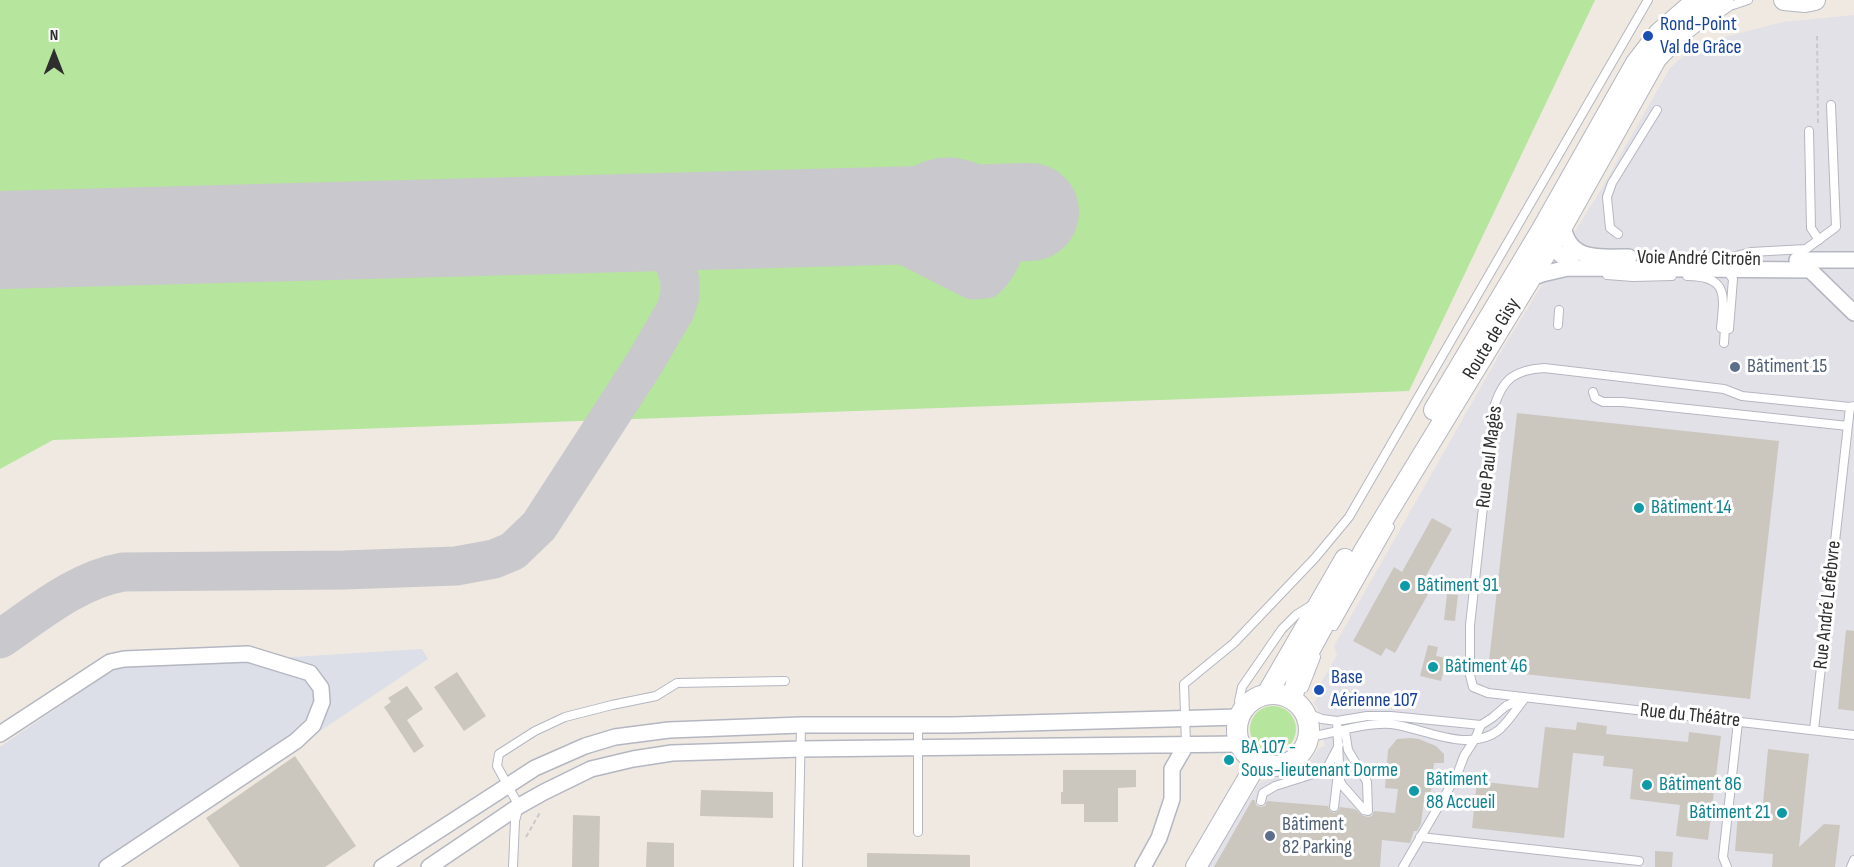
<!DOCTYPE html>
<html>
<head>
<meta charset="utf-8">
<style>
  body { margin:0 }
  #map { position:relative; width:1854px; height:867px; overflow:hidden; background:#efe9e1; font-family:"Sofia Sans Condensed",sans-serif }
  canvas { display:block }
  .north { position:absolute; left:24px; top:24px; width:60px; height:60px; -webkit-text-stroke:4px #fff; paint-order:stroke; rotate:0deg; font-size:16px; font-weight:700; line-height:24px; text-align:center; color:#2e2e2e }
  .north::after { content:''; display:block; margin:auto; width:21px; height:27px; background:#2e2e2e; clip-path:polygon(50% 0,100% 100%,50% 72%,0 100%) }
</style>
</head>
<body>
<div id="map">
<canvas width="1854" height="867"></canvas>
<div class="north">N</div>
</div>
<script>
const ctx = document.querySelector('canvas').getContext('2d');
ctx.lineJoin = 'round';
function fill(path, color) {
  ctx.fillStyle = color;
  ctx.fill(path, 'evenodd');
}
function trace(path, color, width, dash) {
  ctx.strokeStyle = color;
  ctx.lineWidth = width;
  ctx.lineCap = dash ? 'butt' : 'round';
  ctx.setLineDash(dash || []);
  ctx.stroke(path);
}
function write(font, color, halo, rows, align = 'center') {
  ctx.font = font + ' "Sofia Sans Condensed",sans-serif';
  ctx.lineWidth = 6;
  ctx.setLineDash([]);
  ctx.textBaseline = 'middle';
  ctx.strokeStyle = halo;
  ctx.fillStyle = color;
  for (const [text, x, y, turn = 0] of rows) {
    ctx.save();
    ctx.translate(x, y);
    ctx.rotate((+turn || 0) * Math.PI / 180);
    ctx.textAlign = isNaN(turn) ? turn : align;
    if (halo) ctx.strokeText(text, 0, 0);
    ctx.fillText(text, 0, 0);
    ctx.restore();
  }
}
const industrial = new Path2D(`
  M1854 15V867H1206L1260 782 1296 770 1308 764 1319 748 1325 746 1317 707 1314 703 1322 689 1319 686 1337 655 1334 646 1503 348 1600 191 1670 68 1688 52 1721 38 1783 22Z`);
const airport = new Path2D(`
  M422 649 428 659 116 867H0V747L115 668Z`);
const green = new Path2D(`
  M0 0H1595L1409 391 53 440 0 469Z
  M1250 729a23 23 0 1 1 46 0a23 23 0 1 1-46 0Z`);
const taxiway = new Path2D(`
  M849 217 973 280 986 279C1041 224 971 150 917 187 907 194 901 206 894 216
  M0 639C38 613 77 580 123 572L344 570 456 566 494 559 513 551 539 526 644 364 675 311 680 296V280L674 262 661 247 649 236 626 228 600 223`);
const runway = new Path2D(`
  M0 240 1030 212`);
const building = new Path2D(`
  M1517 413 1779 441 1750 699 1488 670Z
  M1432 518 1452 529 1422 583 1431 589 1395 653 1386 648 1381 656 1353 641 1394 567 1402 572Z
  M1447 594 1458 595 1455 621 1444 620Z
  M1846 630 1854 631V711L1838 709Z
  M1428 645 1438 647 1436 656 1447 658 1441 681 1420 676Z
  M457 672 486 716 464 731 434 687Z
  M407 686 423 709 407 720 424 746 414 753 384 707 391 702 388 698Z
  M1577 722 1607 726 1606 734 1688 742 1689 732 1721 736 1708 840 1676 836 1680 805 1630 799 1633 769 1603 766 1604 756 1573 753 1564 838 1472 828 1477 781 1538 788 1545 727 1576 730Z
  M1411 738 1419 739 1436 746 1444 754V763H1434L1431 792H1425L1421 824 1417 831H1414L1410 843 1382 840 1380 867H1214L1252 800H1255L1256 805 1260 807 1265 806 1267 801 1328 806 1330 811 1334 813 1338 811 1340 807 1355 809 1362 815 1368 817 1372 816 1374 811 1395 813 1398 789 1385 788 1388 750 1397 739Z
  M1768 749 1809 754 1799 847 1824 824 1840 825 1835 867H1772L1773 854 1735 851 1738 813 1762 814Z
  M295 756 356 846 325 867H240L206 818Z
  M1063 770H1136V787L1118 788V822H1084V804H1061V792H1063Z
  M701 790 773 792V818L700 816Z
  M573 815 600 816 599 867H572Z
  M647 842 674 843V867H646Z
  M1655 851 1673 852 1672 867H1655Z
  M867 853 970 855V867H867Z`);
const path = new Path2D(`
  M1817 36 1818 123
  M526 837 541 811`);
const service = new Path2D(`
  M1723 11 1730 6 1748 0
  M1809 131 1811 228 1819 240
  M1618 234 1610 228 1607 197 1612 183 1657 110
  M1718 259 1733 279 1729 329
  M1724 259 1751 252 1806 249 1836 227 1831 105
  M1607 275 1633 277 1672 276
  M1687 276C1729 276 1724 296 1721 328
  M1558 325 1559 310
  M1724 343 1725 328
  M1593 392 1595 398 1603 402H1622L1848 426
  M1854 406 1850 407 1742 396 1724 389 1544 368C1515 370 1503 378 1494 407L1470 625V675L1473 687 1488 693 1854 735
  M1334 626 1390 527
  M1304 688 1316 657
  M1243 711 1239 701 1242 687 1282 629 1296 615 1312 605
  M1305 712 1322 719 1337 721 1367 716H1391L1481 725 1492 718 1506 706 1524 698
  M918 724V832
  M1814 730 1850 407
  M1345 731 1348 750 1367 782 1368 811
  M1309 737C1334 733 1367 722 1391 724 1424 728 1468 754 1499 730 1509 721 1517 708 1525 698
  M1186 745 1184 684 1234 643 1315 558 1349 517 1648 0
  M1338 776 1342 785 1364 810
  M1261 801 1263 793 1275 786 1326 770 1339 745
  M1334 807 1339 765 1337 721
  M1420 837 1639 861
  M513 867 515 821 519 806 497 766 499 754 535 731 565 717 612 705 656 696 677 683 785 681
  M798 867 801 725
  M1403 867 1457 775 1464 756 1475 739 1481 725
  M1727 867 1723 857 1738 722
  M1851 867 1854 860`);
const minor = new Path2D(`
  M1563 225C1568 262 1600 257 1629 257
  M1550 235 1555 250 1576 268
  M1797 260H1854
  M1529 279 1542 274 1568 268 1810 270 1854 313
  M0 734 110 662 124 659 248 654 310 673 321 688 322 702 313 725 296 741 107 867
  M382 867 535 768 585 746 615 737 669 730 801 725H953L1239 717
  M429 867 519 806 544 792 591 769 633 759 672 753 801 749 1239 744
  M1143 867 1159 838 1172 799V769L1186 745`);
const tertiary = new Path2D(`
  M1784 0 1805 2 1815 0
  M1434 410 1541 231 1636 63 1659 33 1697 0
  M1237 730a36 36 0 1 1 72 0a36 36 0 1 1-72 0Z
  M1267 694 1345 559
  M1292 699 1300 668 1364 551 1563 225 1656 59 1680 33 1723 0
  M1196 867 1257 763`);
const markers = [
  [1648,36,6,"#1a4fb4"],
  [1735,367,6,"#5c6f8a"],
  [1639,508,6,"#0f9aa8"],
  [1405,586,6,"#0f9aa8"],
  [1433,667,6,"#0f9aa8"],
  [1319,690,6,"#1a4fb4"],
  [1229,760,6,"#0f9aa8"],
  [1647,785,6,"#0f9aa8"],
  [1414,791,6,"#0f9aa8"],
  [1782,813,6,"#0f9aa8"],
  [1270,836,6,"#5c6f8a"]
];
const transitNames = [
  ["Rond-Point",1660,25],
  ["Val de Grâce",1660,48],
  ["Base",1331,678],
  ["Aérienne 107",1331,701]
];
const streetNames = [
  ["Voie André Citroën",1699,259,1],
  ["Route de Gisy",1492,339,-59],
  ["Rue Paul Magès",1490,457,-83],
  ["Rue André Lefebvre",1828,605,-84],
  ["Rue du Théâtre",1690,716,6]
];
const serviceNames = [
  ["Bâtiment 15",1747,367],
  ["Bâtiment",1282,825],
  ["82 Parking",1282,848]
];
const cultureNames = [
  ["Bâtiment 14",1651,508],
  ["Bâtiment 91",1417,586],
  ["Bâtiment 46",1445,667],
  ["BA 107 -",1241,748],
  ["Sous-lieutenant Dorme",1241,771],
  ["Bâtiment",1426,780],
  ["88 Accueil",1426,803],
  ["Bâtiment 86",1659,785],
  ["Bâtiment 21",1770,813,"right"]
];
fill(industrial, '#e3e1e8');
fill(airport, '#dcdee8');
fill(green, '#b6e59e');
trace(taxiway, '#c9c8cc', 39);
trace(runway, '#c9c8cc', 98);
fill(building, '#cbc7bf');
trace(service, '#b4b7c1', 10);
trace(minor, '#b4b7c1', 18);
trace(tertiary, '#b4b7c1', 22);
trace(path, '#c9c9c9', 2, [4.5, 3]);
trace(service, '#fff', 8);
trace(minor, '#fff', 15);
trace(tertiary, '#fff', 20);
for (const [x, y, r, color] of markers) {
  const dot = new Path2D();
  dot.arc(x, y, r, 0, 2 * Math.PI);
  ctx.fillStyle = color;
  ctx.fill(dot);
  trace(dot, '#fff', 2);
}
write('20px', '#164399', '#fff', transitNames, 'left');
write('20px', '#2e2e2e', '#fff', streetNames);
write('20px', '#4e5e75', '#fff', serviceNames, 'left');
write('20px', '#0d838f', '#fff', cultureNames, 'left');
</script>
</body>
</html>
